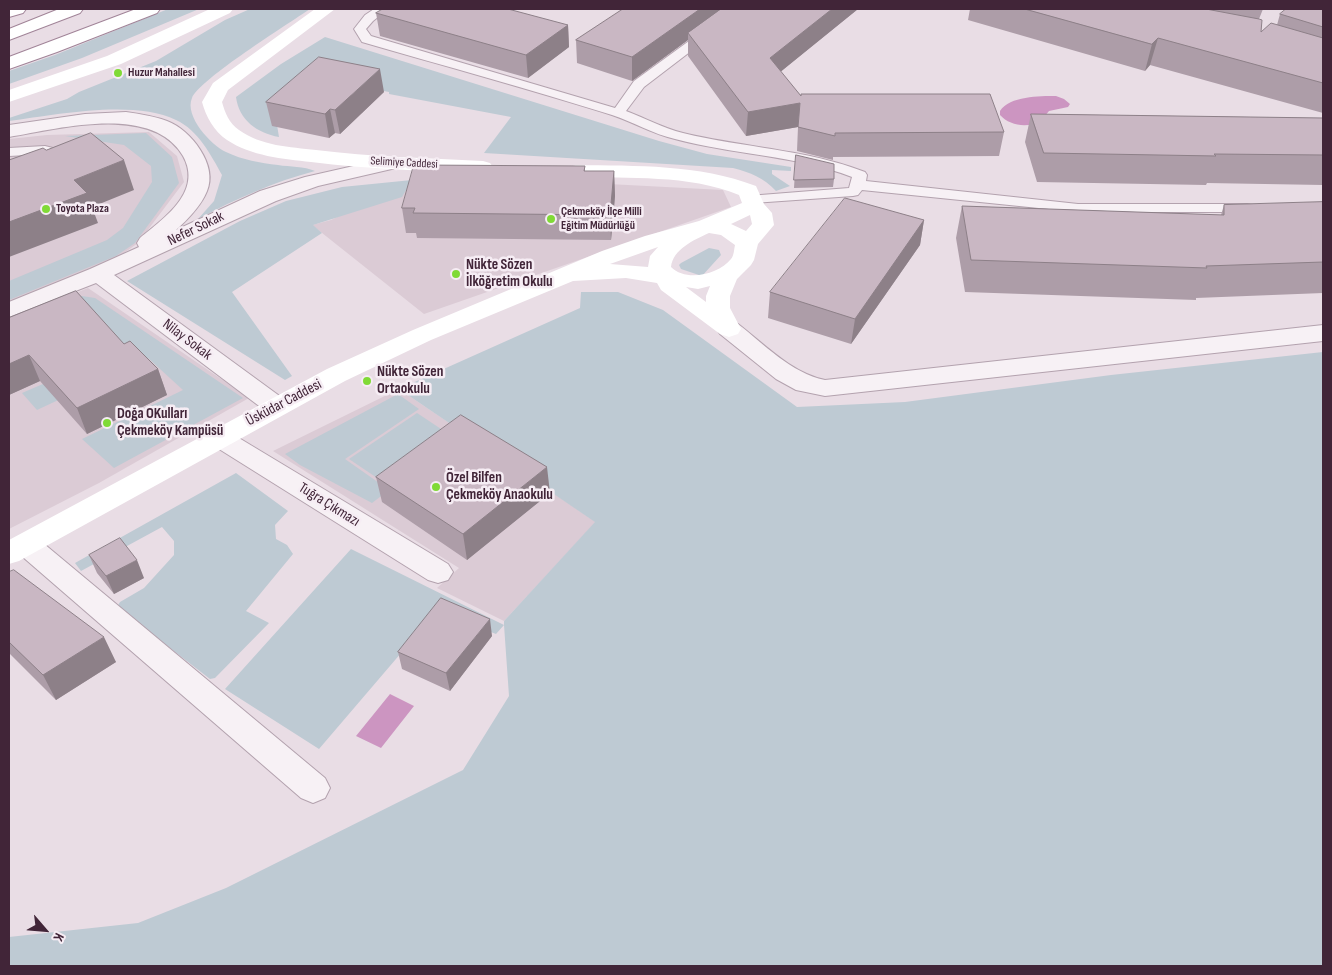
<!DOCTYPE html>
<html>
<head>
<meta charset="utf-8">
<style>
  body { margin:0 }
  #map { position:relative; width:1332px; height:975px; overflow:hidden; background:#e9dde5; font-family:"Sofia Sans Condensed",sans-serif }
  canvas { display:block }
  .frame { position:absolute; inset:0; border:10px solid #412538; pointer-events:none }
  .north { position:absolute; left:20px; top:905px; width:50px; height:50px; -webkit-text-stroke:4px #f6edf4; paint-order:stroke; rotate:117deg; font-size:14px; font-weight:700; line-height:20px; text-align:center; color:#412538 }
  .north::after { content:''; display:block; margin:auto; width:18px; height:22px; background:#412538; clip-path:polygon(50% 0,100% 100%,50% 72%,0 100%) }
</style>
</head>
<body>
<div id="map">
<canvas width="1332" height="975"></canvas>
<div class="frame"></div>
<div class="north">K</div>
</div>
<script>
const ctx = document.querySelector('canvas').getContext('2d');
ctx.lineJoin = 'round';
function fill(path, color) {
  ctx.fillStyle = color;
  ctx.fill(path, 'evenodd');
}
function trace(path, color, width, dash) {
  ctx.strokeStyle = color;
  ctx.lineWidth = width;
  ctx.lineCap = dash ? 'butt' : 'round';
  ctx.setLineDash(dash || []);
  ctx.stroke(path);
}
function write(font, color, halo, rows, align = 'center') {
  ctx.font = font + ' "Sofia Sans Condensed",sans-serif';
  ctx.lineWidth = 5;
  ctx.setLineDash([]);
  ctx.textBaseline = 'middle';
  ctx.strokeStyle = halo;
  ctx.fillStyle = color;
  for (const [text, x, y, turn = 0] of rows) {
    ctx.save();
    ctx.translate(x, y);
    ctx.rotate((+turn || 0) * Math.PI / 180);
    ctx.textAlign = isNaN(turn) ? turn : align;
    if (halo) ctx.strokeText(text, 0, 0);
    ctx.fillText(text, 0, 0);
    ctx.restore();
  }
}
const built = new Path2D(`
  M149 132 177 156 184 182 138 243 117 258 9 302V139L47 135Z
  M494 178 723 190 731 207 424 314 312 225 331 220 412 180Z
  M88 288 249 398 99 483 9 529V320Z
  M399 389 596 522 504 621 437 588 459 568 273 451Z`);
const green = new Path2D(`
  M168 9H199L82 58 9 84V71L55 55Z
  M250 9H310C288 24 200 79 192 98 184 116 211 145 226 152 243 160 260 163 278 165 290 167 304 166 315 171 273 182 236 199 198 219L214 201 222 175C211 155 198 130 176 120 133 99 55 115 9 121V118L67 99 79 92 156 61 225 20Z
  M325 37 659 141 707 154 791 167V171L772 170V174L790 186 776 191C763 177 751 173 733 168L484 153 511 117 389 94V92L338 82 274 107 279 137C257 133 239 120 236 97L281 64Z
  M146 133 172 157 179 183 135 243 116 256 9 300V281L107 240 123 228 152 182 151 166 124 145 65 136Z
  M412 180 402 197 313 225 322 233 232 292 292 376 285 380 127 281 240 221 286 201 342 187Z
  M709 248 719 250 721 255 702 276 681 269 679 265 681 263Z
  M581 292H618L663 310 797 407 905 402 1111 375 1323 352V966H9V937L138 923 226 888 463 770 509 696 504 625 496 634 437 611 319 749 225 689 351 549 504 625V621L595 522 399 389 580 308Z
  M82 296 95 298 243 398 114 468 82 439 183 390 148 358 37 410 22 393 122 350 72 300Z
  M398 394 419 409 345 459 389 490 372 503 300 465 285 454Z
  M417 413 459 441 392 488 349 459Z
  M236 473 288 511 275 525 276 539 287 545 293 554 246 611 269 623 215 678 210 679 117 607 120 602 144 588 174 555V541L162 527 81 571 75 563Z`);
const water = new Path2D(`
  M1056 96 1064 99 1070 104 1068 107 1049 111C1046 114 1044 118 1041 120 1029 129 1010 126 1000 115V111C1010 96 1039 96 1056 96Z
  M390 694 414 706 381 748 356 736Z`);
const lane = new Path2D(`
  M374 9H388L373 21 366 29 371 36 615 108 634 81 733 9H746L644 87 626 111C645 118 663 128 683 133 744 148 806 149 865 172L867 175 866 181 1078 204H1247L1252 205 1254 208 1252 211 1247 212H1078L862 190 858 195 853 196 753 203 748 202 746 199 748 196 849 188 852 177C795 155 734 155 675 139 653 134 633 122 612 115 529 89 445 66 362 42L354 29 365 15Z
  M45 146 76 154 78 157 71 161 45 154 9 156V148Z`);
const street = new Path2D(`
  M126 112C140 114 154 116 167 121 191 130 218 165 207 191 201 206 188 219 176 230L260 191 305 177 389 158 396 160 399 164 396 168 318 186 276 201 114 275 285 400 289 406 285 412 276 415 267 412 96 283 9 317V302L90 269 139 247 137 243 140 238C164 218 203 192 183 156 152 103 58 129 9 137V125L85 114Z
  M729 321 738 324C764 344 791 373 825 380L1323 325V341L825 396 796 390 776 379 720 334 717 329 720 324Z
  M220 429 229 432 448 564 453 572 448 580 438 583 428 580 211 444 207 438 211 432Z
  M27 534 37 538 325 778 330 788 325 798 313 803 301 798 17 552 13 545 17 538Z`);
const secondary = new Path2D(`
  M210 9H233L230 13 121 64 9 102V90L107 56Z
  M315 9H335L228 90 222 102C225 113 229 123 239 130 261 146 290 147 316 150 371 157 427 158 483 161L490 163 493 167 490 171 483 173C426 171 368 169 311 162 283 159 251 156 227 140 214 131 206 117 202 102L213 83Z
  M576 165C637 166 698 164 756 186L764 204 772 213 774 225 758 244 754 260 751 265 737 279 730 296V308L741 329 738 334 729 337 720 334 661 290 657 283 626 278 573 281 431 340 345 381 19 561 9 564V540L327 369 413 330 602 251 645 236 699 221 742 203 739 195C687 174 630 179 576 177L569 175 566 171 569 167ZM750 215 752 224 746 231 731 224ZM709 233 721 235 735 245C734 249 734 256 731 259 718 275 686 282 671 267 673 249 694 240 709 233ZM658 247 650 256 648 267 610 264ZM710 286 706 296V302L686 287 698 289Z`);
const highway = new Path2D(`
  M9 9H26L23 13 9 17Z
  M59 9H83L80 13 9 40V29Z
  M136 9H160L157 13 57 52 9 69V57Z`);
const wall = new Path2D(`
  M623 9H858L780 72 801 96 1004 132 999 156 833 157V160L797 151 798 127 746 136 688 56V40L632 81 577 63 576 40Z
  M970 9H1263L1259 19 1261 32 1277 25 1280 14 1323 9V113L1150 65 1145 71 968 20Z
  M376 13 568 25 569 47 528 78 380 36Z
  M384 92 340 134 335 133 329 138 272 126 266 102Z
  M1031 114 1323 118V185L1207 183 1206 185 1037 182 1025 142Z
  M796 155 834 179 833 187 794 188Z
  M585 166V171H614L615 196 611 240 417 238 416 233H406L402 208Z
  M1323 202V293L1196 298V300L965 292 956 238 962 206 1221 215 1224 205Z
  M924 220 920 245 851 344 768 318 770 292Z
  M9 318 124 344 158 369 167 395 87 434 40 381 9 395Z
  M376 477 550 493 467 560 382 502Z
  M89 555 144 578 114 594 97 573Z
  M9 572 116 662 56 700 9 653Z
  M492 636 450 691 402 669 398 652Z`);
const shadedWall = new Path2D(`
  M700 9H730L688 33V40L632 81V57Z
  M832 9H858L768 82 770 58Z
  M568 25 569 47 528 78 526 55Z
  M1158 38 1150 65 1145 71 1152 44Z
  M380 69 384 92 340 134 335 110Z
  M800 103 798 127 746 136 748 112Z
  M330 109 335 133 329 138 325 114Z
  M124 160 134 190 92 207 98 223 9 257V222L74 180Z
  M614 171 615 196 611 240 610 215Z
  M924 220 920 245 851 344 855 319Z
  M29 355 40 381 9 395V364Z
  M158 369 167 395 87 434 77 408Z
  M547 467 550 493 467 560 463 534Z
  M137 560 144 578 114 594 106 576Z
  M490 619 492 636 450 691 446 673Z
  M104 637 116 662 56 700 43 675Z`);
const building = new Path2D(`
  M383 9H508L568 25 526 55 376 13Z
  M623 9H700L632 57 576 40Z
  M721 9H832L770 58 801 96V94H990L1004 132 835 133V136L798 127 800 103 748 112 688 33Z
  M1025 9H1206L1259 19 1262 20 1261 32 1271 23 1323 38V83L1158 38 1152 44Z
  M1286 9H1323V27L1280 14Z
  M319 57 380 69 335 110 330 109 325 114 266 102Z
  M1031 114 1323 118V155L1214 154 1216 156 1044 153Z
  M91 133 124 160 74 180 87 193 9 222V160L43 148 46 150Z
  M796 155 834 164V179L794 180Z
  M414 165 585 166 584 171H614L610 215 413 213 415 208H402Z
  M845 198 924 220 855 319 770 292Z
  M1323 202V262L1206 266 1207 268 971 260 962 206 1224 215V205Z
  M76 291 124 344 130 341 158 369 77 408 29 355 9 364V318Z
  M461 415 547 467 463 534 376 477Z
  M120 538 137 560 106 576 89 555Z
  M14 570 104 637 43 675 9 642V572Z
  M441 598 490 619 446 673 398 652Z`);
const markers = [
  [118,73,5,"#80da36"],
  [46,209,5,"#80da36"],
  [551,219,5,"#80da36"],
  [456,274,5,"#80da36"],
  [367,381,5,"#80da36"],
  [107,423,5,"#80da36"],
  [436,487,5,"#80da36"]
];
const farPoinames = [
  ["Huzur Mahallesi",128,73],
  ["Toyota Plaza",56,209],
  ["Çekmeköy İlçe Milli",561,212],
  ["Eğitim Müdürlüğü",561,226]
];
const farStreetnames = [
  ["Selimiye Caddesi",404,163,3]
];
const streetNames = [
  ["Nefer Sokak",196,229,-26],
  ["Nilay Sokak",187,340,37],
  ["Üsküdar Caddesi",284,403,-28],
  ["Tuğra Çıkmazı",329,505,32]
];
const poiNames = [
  ["Nükte Sözen",466,265],
  ["İlköğretim Okulu",466,282],
  ["Nükte Sözen",377,372],
  ["Ortaokulu",377,389],
  ["Doğa OKulları",117,414],
  ["Çekmeköy Kampüsü",117,431],
  ["Özel Bilfen",446,478],
  ["Çekmeköy Anaokulu",446,495]
];
fill(built, '#dbcbd5');
fill(green, '#becad3');
fill(water, '#cc95c1');
trace(lane, '#b3a2ae', 2);
trace(street, '#b3a2ae', 2);
trace(highway, '#a18498', 2);
fill(lane, '#f7f1f5');
fill(street, '#f7f1f5');
fill(secondary, '#fff');
fill(highway, '#fff');
fill(wall, '#ad9da8');
fill(shadedWall, '#8d8088');
fill(building, '#c9b7c3');
trace(building, '#8d8088', 1);
for (const [x, y, r, color] of markers) {
  const dot = new Path2D();
  dot.arc(x, y, r, 0, 2 * Math.PI);
  ctx.fillStyle = color;
  ctx.fill(dot);
  trace(dot, '#f6edf4', 2);
}
write('bold 12px', '#412538', '#f6edf4', farPoinames, 'left');
write('12px', '#412538', '#f6edf4', farStreetnames);
write('15px', '#412538', '#f6edf4', streetNames);
write('bold 15px', '#412538', '#f6edf4', poiNames, 'left');
</script>
</body>
</html>
